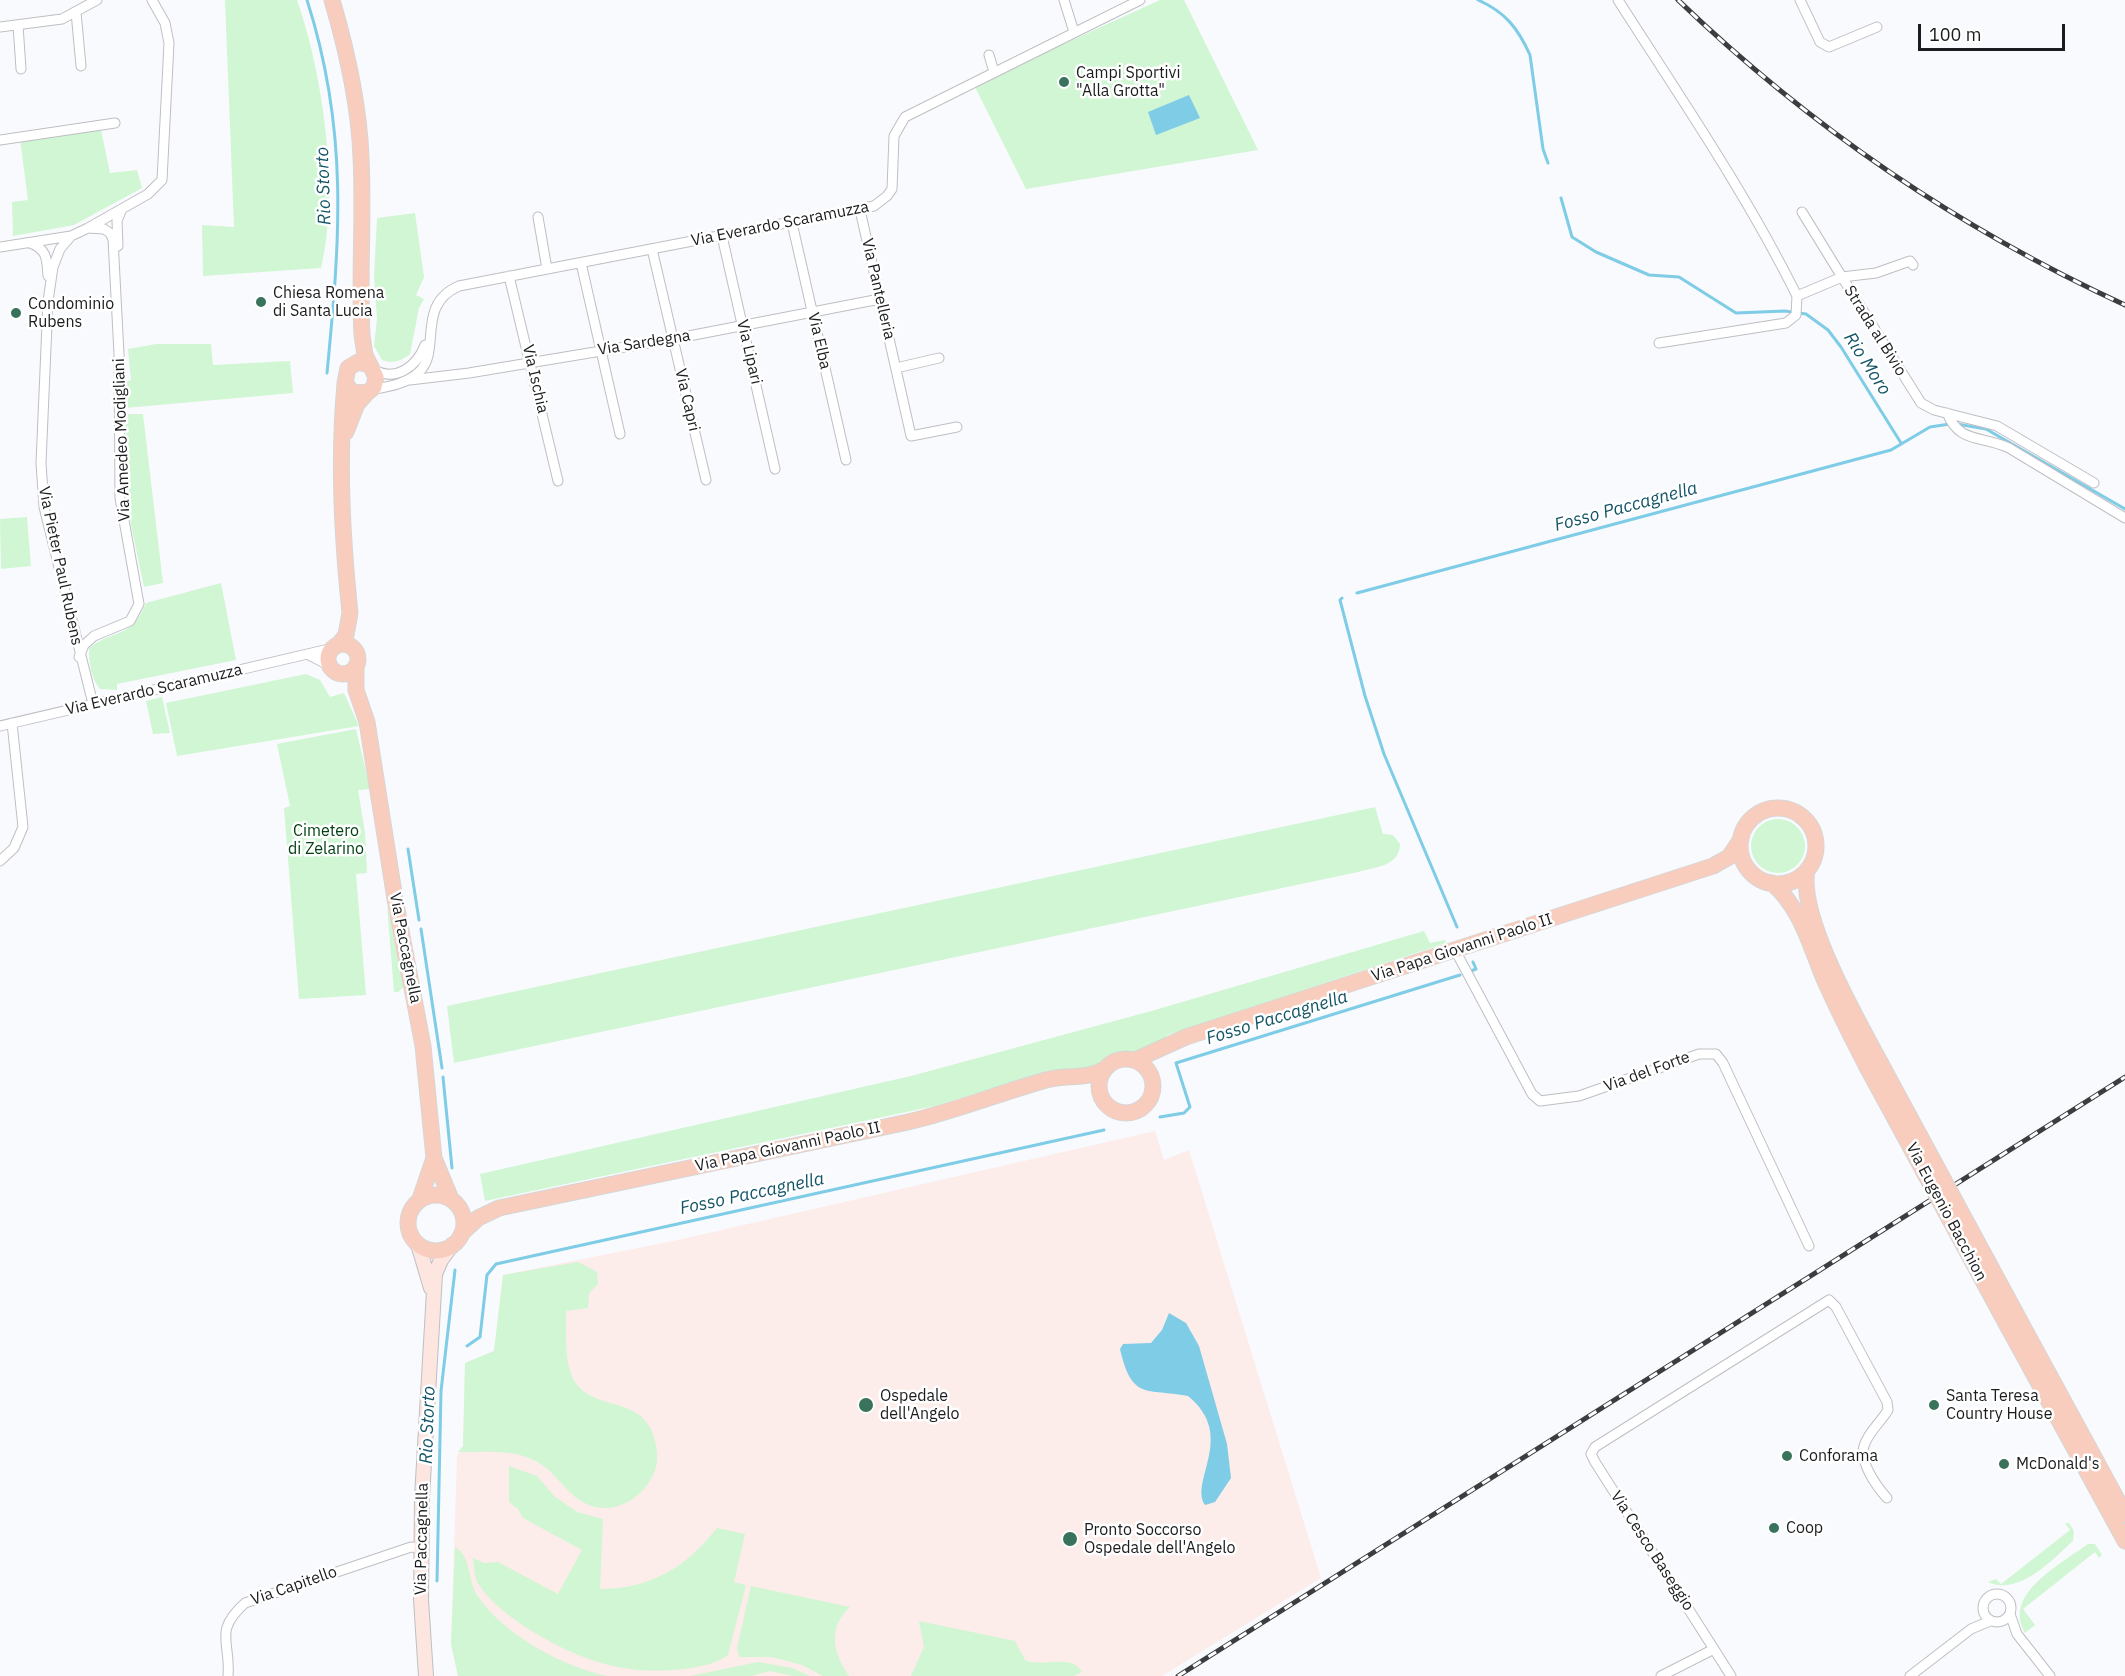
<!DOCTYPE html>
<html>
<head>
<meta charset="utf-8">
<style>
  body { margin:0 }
  #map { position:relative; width:2125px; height:1676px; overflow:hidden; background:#f9fafe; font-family:"IBM Plex Sans",sans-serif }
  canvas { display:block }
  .scale { position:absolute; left:1918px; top:24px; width:147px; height:27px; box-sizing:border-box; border:3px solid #1b1c1d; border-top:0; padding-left:8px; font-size:18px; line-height:21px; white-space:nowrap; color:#1b1c1d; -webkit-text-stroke:4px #fff; paint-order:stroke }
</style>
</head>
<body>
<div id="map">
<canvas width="2125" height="1676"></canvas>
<div class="scale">100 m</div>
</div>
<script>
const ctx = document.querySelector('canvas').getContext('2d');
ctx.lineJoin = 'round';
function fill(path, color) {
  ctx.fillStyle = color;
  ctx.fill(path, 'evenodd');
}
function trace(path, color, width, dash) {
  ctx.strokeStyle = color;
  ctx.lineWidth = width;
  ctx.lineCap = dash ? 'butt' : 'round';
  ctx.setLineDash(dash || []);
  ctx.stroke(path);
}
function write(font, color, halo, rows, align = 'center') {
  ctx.font = font + ' "IBM Plex Sans",sans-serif';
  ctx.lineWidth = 5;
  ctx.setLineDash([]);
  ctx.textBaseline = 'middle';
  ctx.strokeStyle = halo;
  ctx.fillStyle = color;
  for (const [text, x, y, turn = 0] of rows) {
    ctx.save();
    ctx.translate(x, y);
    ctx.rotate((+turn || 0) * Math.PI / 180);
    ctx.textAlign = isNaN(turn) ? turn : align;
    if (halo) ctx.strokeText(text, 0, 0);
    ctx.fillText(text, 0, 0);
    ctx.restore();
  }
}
const medical = new Path2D(`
  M1155 1131 1164 1160 1189 1150 1321 1578 1162 1676H458L451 1644 457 1456 463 1446 465 1363 494 1351 503 1275 678 1240Z`);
const green = new Path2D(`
  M225 0H297C323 74 340 192 321 268L203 276 202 225 234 227Z
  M1160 0H1184L1258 150 1026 189 974 85Z
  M100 125 110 173 137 170 142 188 74 225 13 236 12 202 28 200 20 139Z
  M415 213 424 277 416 295 424 299 419 308 410 354C402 361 393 364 382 360L374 346 377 319 374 277 377 218Z
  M156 344H211L213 365 290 361 293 393 125 408 126 382 131 380 128 349Z
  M125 414H143L163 583 144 587 131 525Z
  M27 517 31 566 1 569 0 519Z
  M221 583 236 660 117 684V690L100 689C91 679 89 662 89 648 116 628 130 640 146 603Z
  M306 674 320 680 330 697 344 693 359 726 177 756 166 703Z
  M162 697 170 733 153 734 146 701Z
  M356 729 370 789 358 790 365 832 367 873 356 874 366 995 299 999 284 808 290 806 277 744Z
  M1375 807 1383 834 1393 835 1400 844C1400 866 1375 867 1358 872L454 1063 447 1006Z
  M1751 846a27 27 0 1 1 54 0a27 27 0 1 1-54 0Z
  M387 905 405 986 398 992H394Z
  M1424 931 1430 943 1445 940 1446 943 1168 1035 1155 1046 1135 1055 1117 1056 1103 1066 1041 1074 935 1106 485 1201 480 1174 911 1076 1155 1010Z
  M578 1262 597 1272 598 1284 589 1293 588 1308 566 1311C567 1333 563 1362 575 1382 597 1415 650 1391 657 1451 659 1466 652 1481 641 1492 631 1502 618 1508 604 1508 570 1507 561 1473 534 1460 511 1449 483 1452 458 1452L463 1446 465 1363 494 1351 503 1275Z
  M509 1466 537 1476 554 1496 577 1512 603 1519 600 1589C650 1589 687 1567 717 1528L745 1534 734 1582 746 1585 728 1655C717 1664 698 1667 684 1669 623 1676 578 1660 527 1628 510 1617 490 1602 479 1585 474 1578 474 1567 473 1558L484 1563 498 1562 558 1594 582 1550 523 1518 518 1509 509 1502Z
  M2065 1523H2069L2074 1531 2073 1541C2051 1561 2019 1596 1988 1582L1996 1579 2001 1584 2070 1530Z
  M2088 1544H2095L2102 1555 2099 1558 2095 1552 2023 1609 2035 1625 2025 1633C2002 1594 2061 1564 2088 1544Z
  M455 1547C472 1557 467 1579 477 1595 501 1633 564 1668 608 1676H458L451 1644Z
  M751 1586 850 1607C827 1628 833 1653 849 1676H823L802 1665 772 1657H739L737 1648Z
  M919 1621 1015 1641 1025 1660C1042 1668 1072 1653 1082 1672L1074 1676H911L924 1647Z
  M758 1662 792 1668 810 1676H793L770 1671 751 1676H690Z`);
const water = new Path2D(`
  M1189 95 1200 118 1156 135 1148 112Z
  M1169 1313 1186 1323 1199 1346 1227 1444 1231 1478 1215 1502 1205 1505C1189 1481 1237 1436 1188 1396 1146 1388 1132 1401 1120 1349L1123 1344 1151 1343 1162 1330Z`);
const stream = new Path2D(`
  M307 0C349 131 340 239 327 373
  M1478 0C1505 12 1518 28 1530 55L1543 149 1548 163
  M1561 198 1572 237 1596 252 1649 275 1679 277 1736 313 1785 311 1806 314 1828 330 1841 347 1901 443
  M1957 424 1986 429 2125 509
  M1357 593 1891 450 1930 427 1950 424
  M1342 598 1340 600 1365 696 1384 754 1457 927
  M408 849 419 920
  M421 929 442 1068
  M1471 971 1476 969 1473 962
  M443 1077 452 1168
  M1160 1117 1184 1113 1190 1107 1176 1063 1460 975
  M467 1346 480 1337 487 1275 496 1264 1104 1130
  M437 1581 441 1391 455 1270`);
const street = new Path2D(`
  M1064 0 1074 32
  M1618 0C1680 97 1746 193 1797 296L1842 277 1921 403 1934 410 1997 426 2094 483
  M1800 0 1820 42 1829 47 1877 27
  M76 12 81 66
  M18 25 21 69
  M0 27 62 19 97 0
  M989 55 994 72
  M0 140 115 123
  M860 210 911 436 957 427
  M1802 212 1842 277 1876 273 1910 261 1913 265
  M538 217 547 269
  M792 223 846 460
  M88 228 148 194 162 180 169 43 165 23 152 0
  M722 236 775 469
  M30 243C47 249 47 259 48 276
  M118 246 117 221 122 209
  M0 247 71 236
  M652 249 706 480
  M581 263 620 434
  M509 276 558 481
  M1659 343 1786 323 1796 315 1797 296
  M896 368 939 358
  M373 369C396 383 417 366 425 345
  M410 380 469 373 673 339 880 299
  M370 390C387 387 407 384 419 372 442 351 415 305 459 286L874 206 887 196 892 189 894 136 905 117 1140 0
  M1947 413C1960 444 1981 435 2009 448L2125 518
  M309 655 330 666
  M79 657 84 645 94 636 130 621 139 604 120 498 119 354 113 239 110 233 104 229 88 228 71 236 60 249 53 267 48 301 41 463 44 507 93 704
  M0 726 333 648
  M0 861 14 848 23 827 12 723
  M1455 950 1532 1094 1540 1101 1579 1096 1699 1054H1716L1723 1063 1809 1246
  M1983 1608a14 14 0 1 1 28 0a14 14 0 1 1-28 0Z
  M2010 1614 2017 1634 2050 1676
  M228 1676C231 1641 213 1632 245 1603L411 1547 421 1548
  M1661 1676 1714 1649
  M1731 1676 1595 1462 1591 1454 1595 1447 1829 1300 1836 1307 1887 1402 1888 1410C1881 1422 1868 1432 1864 1446 1859 1462 1877 1487 1887 1498
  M1910 1676 1971 1629 1990 1621`);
const secondary = new Path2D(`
  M418 1244 431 1288
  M426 1676 421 1600 422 1497 435 1274 441 1260 452 1245`);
const primary = new Path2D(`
  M332 0C347 51 359 104 361 157 364 216 359 275 362 335L365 355 376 377 374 387 367 393 352 392 345 383 348 368 358 362 370 365
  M346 432 357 404 367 393
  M328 659a15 15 0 1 1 30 0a15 15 0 1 1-30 0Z
  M338 645 346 635 350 613C342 535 338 461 345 383
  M356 666V690L367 722 395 899 423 1046 434 1158 420 1199
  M1740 846a38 38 0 1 1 76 0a38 38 0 1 1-76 0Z
  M1807 870C1798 917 1857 1019 1880 1062
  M1772 883C1801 908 1810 946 1825 981 1838 1011 1853 1040 1868 1069
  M1099 1086a27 27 0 1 1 54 0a27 27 0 1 1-54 0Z
  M1135 1060 1186 1037 1713 866 1729 857 1741 839
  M434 1158 451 1199
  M408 1223a28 28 0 1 1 56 0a28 28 0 1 1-56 0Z
  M462 1233 478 1218 499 1208 908 1122C955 1111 1000 1093 1046 1080 1066 1074 1087 1080 1105 1069
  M2020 1321 2125 1514
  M2008 1327 2125 1541`);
const rail = new Path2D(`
  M1678 0C1809 126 1960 229 2125 305
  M1178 1676 2125 1077`);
const primaryBridge = new Path2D(`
  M1880 1062 2020 1321
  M1868 1069 2008 1327`);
const markers = [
  [1064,82,6,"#39735c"],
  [261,302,6,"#39735c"],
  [16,313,6,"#39735c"],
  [866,1405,8,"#39735c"],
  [1934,1405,6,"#39735c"],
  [1787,1456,6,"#39735c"],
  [2004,1464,6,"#39735c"],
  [1774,1528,6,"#39735c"],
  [1070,1539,8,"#39735c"]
];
const poiNames = [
  ["Campi Sportivi",1076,73],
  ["\"Alla Grotta\"",1076,91],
  ["Chiesa Romena",273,293],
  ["di Santa Lucia",273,311],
  ["Condominio",28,304],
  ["Rubens",28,322],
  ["Ospedale",880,1396],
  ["dell'Angelo",880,1414],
  ["Santa Teresa",1946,1396],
  ["Country House",1946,1414],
  ["Conforama",1799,1456],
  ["McDonald's",2016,1464],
  ["Coop",1786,1528],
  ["Pronto Soccorso",1084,1530],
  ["Ospedale dell'Angelo",1084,1548]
];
const streetNames = [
  ["Via Everardo Scaramuzza",780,224,-11],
  ["Via Pantelleria",878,289,77],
  ["Strada al Bivio",1875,331,58],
  ["Via Elba",819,341,77],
  ["Via Sardegna",644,343,-9],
  ["Via Lipari",749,352,77],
  ["Via Ischia",535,379,77],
  ["Via Capri",687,400,77],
  ["Via Amedeo Modigliani",122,440,-92],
  ["Via Pieter Paul Rubens",60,566,78],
  ["Via Everardo Scaramuzza",154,690,-13],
  ["Via Paccagnella",405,948,79],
  ["Via Papa Giovanni Paolo II",1462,948,-18],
  ["Via del Forte",1647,1072,-20],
  ["Via Papa Giovanni Paolo II",788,1147,-12],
  ["Via Eugenio Bacchion",1946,1212,62],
  ["Via Paccagnella",422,1539,-89],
  ["Via Cesco Baseggio",1652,1551,57],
  ["Via Capitello",294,1586,-19]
];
const parkNames = [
  ["Cimetero",326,831],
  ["di Zelarino",326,849]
];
const waterNames = [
  ["Rio Storto",324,186,-92],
  ["Rio Moro",1867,364,57],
  ["Fosso Paccagnella",1626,507,-15],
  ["Fosso Paccagnella",1277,1018,-17],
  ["Fosso Paccagnella",752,1194,-12],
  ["Rio Storto",428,1425,-88]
];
fill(medical, '#fcecea');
fill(green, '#d1f6d3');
fill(water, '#7ecce6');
trace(stream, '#7ecce6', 3);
trace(street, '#bebfc3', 11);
trace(secondary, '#bebfc3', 16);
trace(primary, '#d6d6d6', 17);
trace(street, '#fff', 9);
trace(secondary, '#fce6df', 14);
trace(primary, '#f8cdbe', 15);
trace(rail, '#3c3d3f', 5);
trace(rail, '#fff', 3, [9]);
trace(primaryBridge, '#d6d6d6', 17, []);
trace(primaryBridge, '#f8cdbe', 15);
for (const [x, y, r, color] of markers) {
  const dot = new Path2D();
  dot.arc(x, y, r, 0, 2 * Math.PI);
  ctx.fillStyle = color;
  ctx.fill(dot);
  trace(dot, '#fff', 2);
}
write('16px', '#1b1c1d', '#fff', poiNames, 'left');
write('16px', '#1b1c1d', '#fff', streetNames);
write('16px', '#044014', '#fff', parkNames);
write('italic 18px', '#135567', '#fff', waterNames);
</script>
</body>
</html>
